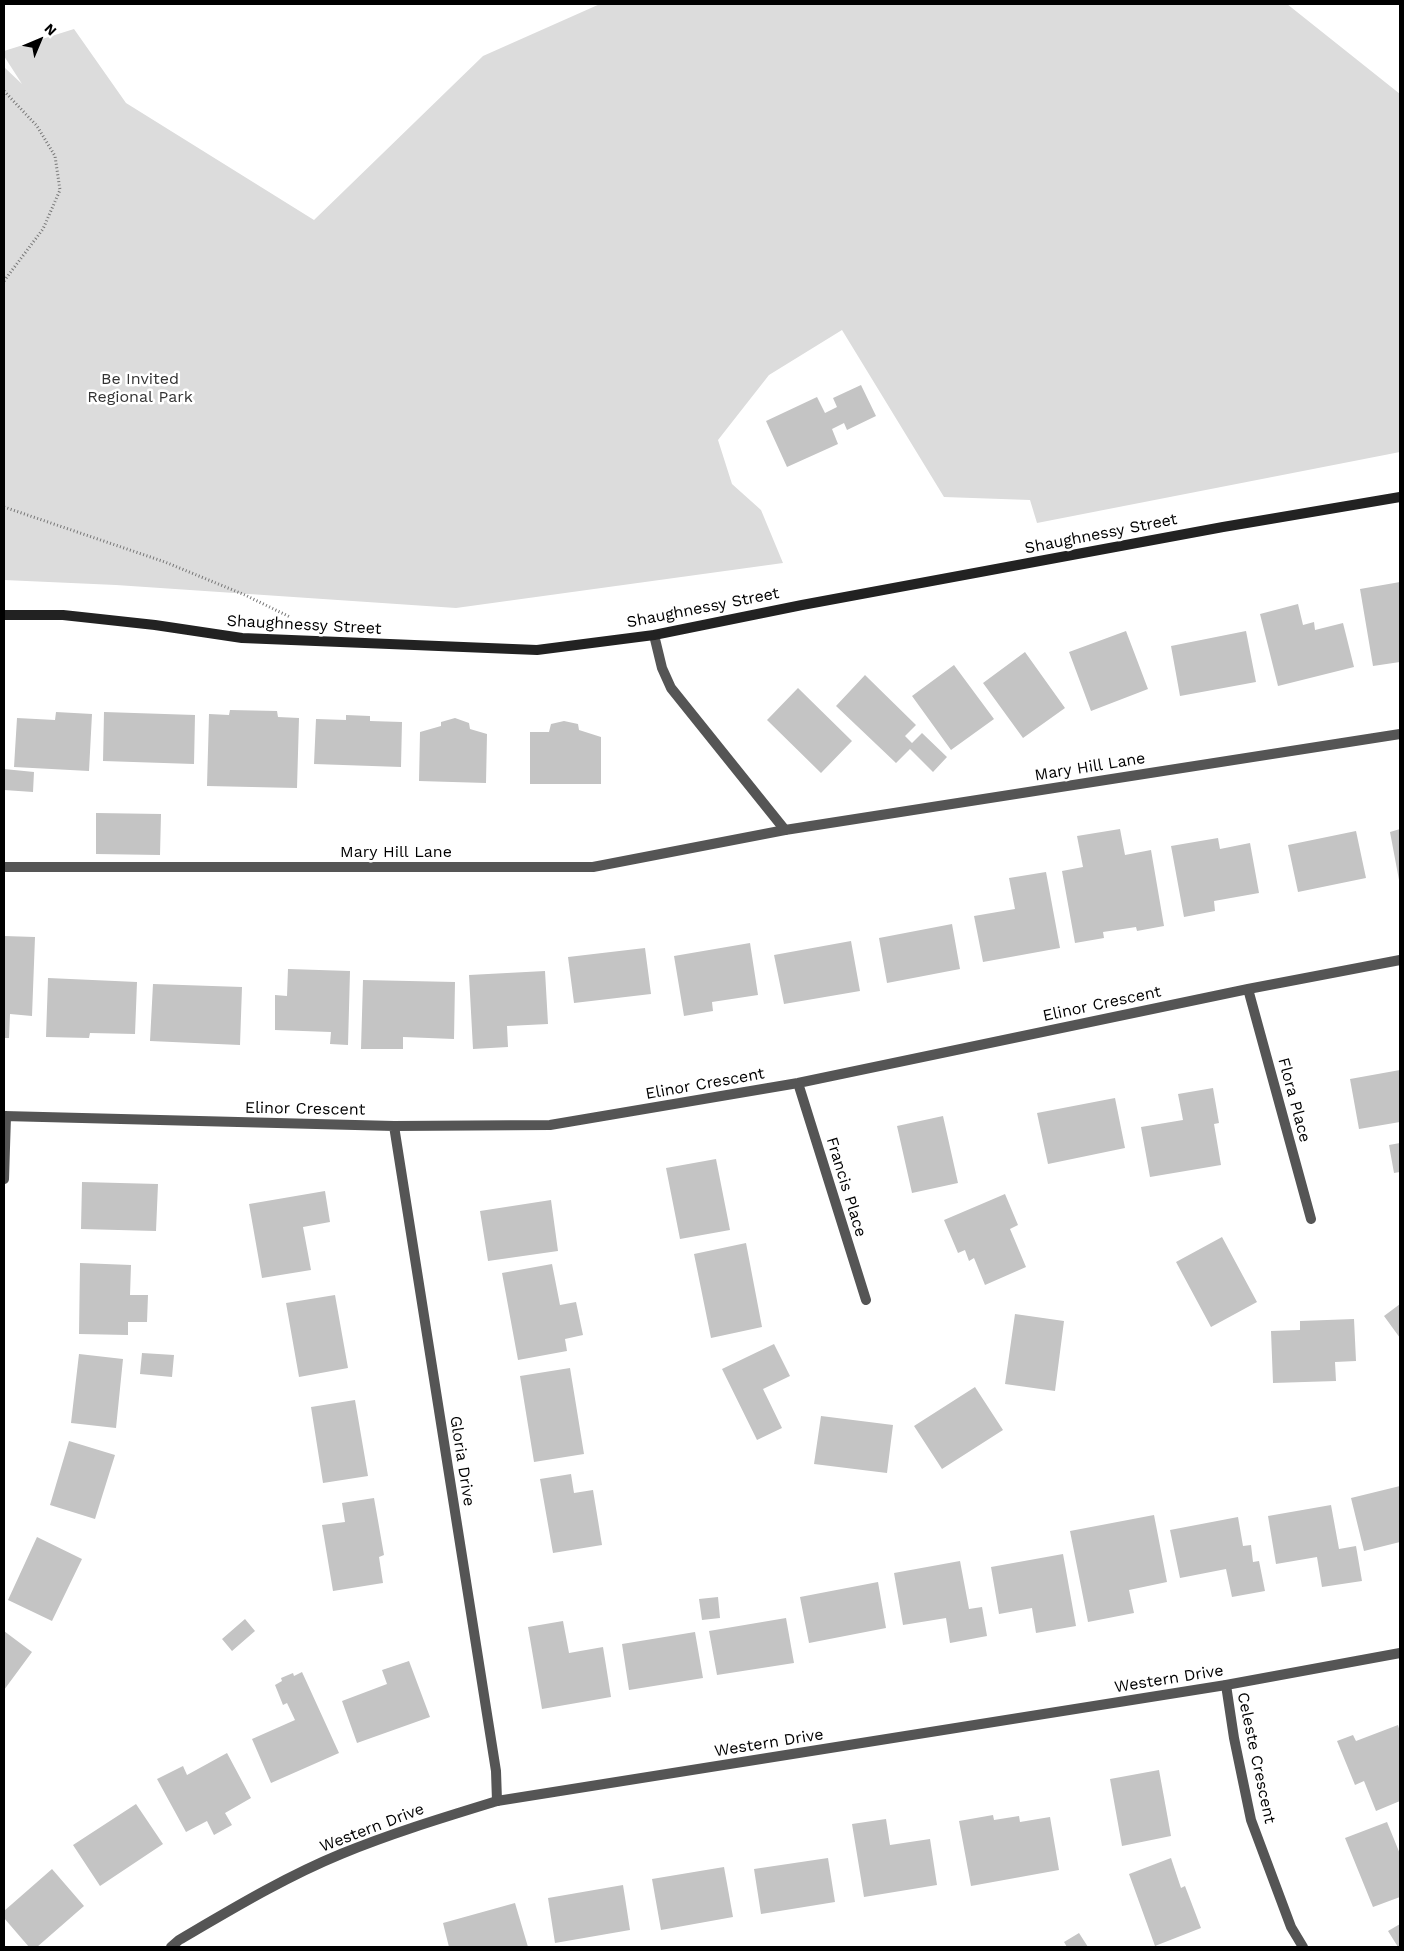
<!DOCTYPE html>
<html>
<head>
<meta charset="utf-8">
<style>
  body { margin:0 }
  #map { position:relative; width:1404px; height:1951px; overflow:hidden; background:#fff; font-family:"Work Sans",sans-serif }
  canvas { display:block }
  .frame { position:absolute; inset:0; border:5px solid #000; pointer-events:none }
  .north { position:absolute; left:15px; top:15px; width:50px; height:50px; -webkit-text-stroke:4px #fff; paint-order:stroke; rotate:45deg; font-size:14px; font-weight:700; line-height:20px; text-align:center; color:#000 }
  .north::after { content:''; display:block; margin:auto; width:18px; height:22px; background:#000; clip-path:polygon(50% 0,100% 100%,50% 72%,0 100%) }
</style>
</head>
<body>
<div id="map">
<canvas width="1404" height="1951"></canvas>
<div class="frame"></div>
<div class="north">N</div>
</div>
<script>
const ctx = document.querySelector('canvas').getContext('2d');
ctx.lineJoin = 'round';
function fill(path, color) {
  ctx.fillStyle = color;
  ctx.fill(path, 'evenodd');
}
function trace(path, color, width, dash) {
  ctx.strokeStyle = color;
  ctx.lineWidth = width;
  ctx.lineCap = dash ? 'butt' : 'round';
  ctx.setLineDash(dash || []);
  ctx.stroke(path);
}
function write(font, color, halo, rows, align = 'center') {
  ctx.font = font + ' "Work Sans",sans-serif';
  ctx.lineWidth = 5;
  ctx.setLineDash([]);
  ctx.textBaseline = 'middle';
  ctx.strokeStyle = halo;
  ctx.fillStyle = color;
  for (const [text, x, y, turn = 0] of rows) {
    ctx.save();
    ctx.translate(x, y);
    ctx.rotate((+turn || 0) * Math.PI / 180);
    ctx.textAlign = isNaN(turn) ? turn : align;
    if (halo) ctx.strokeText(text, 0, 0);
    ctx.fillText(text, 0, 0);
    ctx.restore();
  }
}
const green = new Path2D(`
  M600 4H1287L1400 94V452L1037 523 1030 500 944 497 842 330 769 375 718 440 732 484 761 510 783 563 456 608 116 585 4 580V67L22 84 4 56V51L74 29 126 103 314 220 483 56Z`);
const building = new Path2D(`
  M861 385 876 416 847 430 844 423 832 429 838 444 787 467 766 421 817 397 825 413 837 407 833 398Z
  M1400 582V662L1373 666 1360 589Z
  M1298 604 1303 625 1314 622 1315 630 1343 623 1354 667 1278 686 1260 614Z
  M1126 631 1148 689 1091 711 1069 652Z
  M1246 631 1256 682 1180 696 1171 646Z
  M1025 652 1065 708 1023 738 983 683Z
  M954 665 994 719 951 750 912 696Z
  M865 675 916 725 905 736 912 743 922 733 947 757 933 772 910 749 896 763 836 706Z
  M798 688 852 741 821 773 767 720Z
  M230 710 277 711 278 717 299 718 297 788 207 786 209 714 229 715Z
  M56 712 92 714 89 771 14 767 17 718 55 720Z
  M104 712 195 715 194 764 103 761Z
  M346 715 370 716V721L402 722 401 767 314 764 316 719 346 720Z
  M455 718 469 723 470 729 487 734 486 783 419 781 420 732 441 726V722Z
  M564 721 578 724 579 730 601 737V784H530V732H549L551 724Z
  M4 769 34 772 33 792 4 790Z
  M96 813 161 814 160 855 96 854Z
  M1120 829 1125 855 1151 850 1164 926 1137 931 1136 927 1103 932 1104 938 1075 943 1062 871 1083 867 1077 836Z
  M1400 829V880H1399L1390 832Z
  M1356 831 1366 878 1298 892 1288 845Z
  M1218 838 1220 849 1250 843 1259 893 1214 901 1215 911 1184 917 1171 846Z
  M1046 872 1060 948 983 962 974 916 1015 909 1009 878Z
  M952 924 960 969 887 983 879 938Z
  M4 936 35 937 32 1016 10 1014 9 1038H4Z
  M851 941 860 991 784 1004 774 955Z
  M750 943 758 995 712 1002 713 1011 684 1016 674 956Z
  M645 948 651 994 574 1003 568 957Z
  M288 969 350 971 348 1045 330 1044 331 1032 275 1030V995L287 996Z
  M545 971 548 1024 507 1026 508 1047 473 1049 469 975Z
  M48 978 137 982 135 1034 90 1033 89 1038 46 1037Z
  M363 980 455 982 454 1039 403 1037V1049H361Z
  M153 984 242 987 240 1045 150 1041Z
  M1400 1070V1122L1359 1129 1350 1079Z
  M1213 1088 1219 1123 1214 1124 1221 1165 1150 1177 1141 1127 1183 1120 1178 1094Z
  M1115 1098 1125 1148 1048 1164 1037 1113Z
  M943 1116 958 1183 912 1193 897 1126Z
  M1400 1143V1172L1394 1173 1389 1145Z
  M716 1159 730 1230 680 1239 666 1168Z
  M82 1182 158 1184 156 1231 81 1229Z
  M325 1191 330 1222 303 1227 311 1270 262 1278 249 1204Z
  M1005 1194 1018 1225 1010 1229 1026 1267 985 1285 974 1258 969 1261 965 1250 958 1253 944 1220Z
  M551 1200 558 1251 488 1261 480 1211Z
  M1222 1237 1257 1302 1211 1327 1176 1262Z
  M746 1243 762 1327 711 1338 694 1254Z
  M80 1263 131 1265 130 1295H148L147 1322H128V1335L79 1334Z
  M552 1264 560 1305 576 1302 583 1335 565 1339 567 1351 518 1360 502 1273Z
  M335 1295 348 1368 299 1377 286 1303Z
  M1400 1304V1338L1384 1316Z
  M1015 1314 1064 1321 1055 1391 1005 1384Z
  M1354 1319 1356 1361 1335 1362 1336 1381 1273 1383 1271 1331 1300 1330V1321Z
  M774 1344 790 1376 763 1389 782 1428 757 1440 722 1369Z
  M142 1353 174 1355 172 1377 140 1374Z
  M79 1354 123 1359 116 1428 71 1423Z
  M570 1368 584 1454 534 1462 520 1376Z
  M975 1387 1003 1430 942 1469 914 1426Z
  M355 1400 368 1476 323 1483 311 1407Z
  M821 1416 893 1425 887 1473 814 1464Z
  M69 1441 115 1455 95 1519 50 1505Z
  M571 1474 574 1493 593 1490 602 1545 553 1553 540 1479Z
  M1400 1486V1542L1364 1551 1351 1498Z
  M374 1498 384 1555 379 1557 383 1583 333 1591 322 1525 345 1522 342 1503Z
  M1331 1505 1339 1549 1356 1546 1362 1581 1322 1587 1317 1557 1276 1564 1268 1516Z
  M1154 1515 1167 1582 1129 1590 1134 1613 1088 1622 1070 1531Z
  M1238 1517 1243 1546 1251 1545 1253 1562 1259 1561 1265 1591 1232 1597 1226 1569 1180 1578 1170 1530Z
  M37 1537 82 1559 52 1621 8 1600Z
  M1063 1554 1076 1626 1036 1633 1032 1608 999 1614 991 1567Z
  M960 1561 969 1609 982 1607 987 1636 950 1643 946 1618 903 1625 894 1573Z
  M878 1582 886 1628 809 1643 800 1597Z
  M718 1597 720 1618 702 1620 699 1599Z
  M786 1618 794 1663 717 1675 709 1631Z
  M245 1619 255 1631 232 1651 222 1639Z
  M563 1621 569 1653 603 1647 611 1697 542 1709 528 1627Z
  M4 1631 32 1652 4 1690Z
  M695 1632 703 1678 629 1690 622 1644Z
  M409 1661 430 1717 357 1743 342 1701 387 1684 382 1670Z
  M302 1672 339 1753 271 1783 252 1739 295 1720 287 1703 283 1705 275 1685 282 1681 281 1678 293 1673 294 1676Z
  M1398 1725 1400 1732V1801L1376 1811 1364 1781 1355 1785 1337 1741 1353 1735 1356 1741Z
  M227 1753 251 1798 225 1813 232 1825 214 1835 207 1821 186 1832 157 1779 183 1766 187 1775Z
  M1159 1770 1171 1836 1122 1846 1110 1779Z
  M136 1804 163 1844 100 1886 73 1845Z
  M993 1815 994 1820 1019 1816 1020 1822 1050 1817 1059 1870 971 1886 959 1821Z
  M886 1819 890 1845 930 1839 937 1885 864 1897 852 1824Z
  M1387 1822 1400 1854V1897L1373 1907 1345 1838Z
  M828 1858 835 1902 761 1914 754 1869Z
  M1171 1858 1181 1888 1185 1886 1201 1928 1155 1946 1129 1874Z
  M724 1867 733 1917 661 1930 652 1879Z
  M52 1869 84 1906 37 1947H29L4 1918V1911Z
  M623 1885 630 1930 555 1943 548 1898Z
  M515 1903 528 1947H449L443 1923Z
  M1400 1924V1947H1398L1388 1931Z
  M1079 1933 1088 1947H1067L1064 1942Z`);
const path = new Path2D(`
  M4 91 37 126 55 156 60 190 43 229 4 281
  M4 507 165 562 245 595 290 617`);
const service = new Path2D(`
  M4 867H593L785 830 1400 734`);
const minor = new Path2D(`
  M654 635 662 668 671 688 785 830
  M1248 989 1311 1219
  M798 1083 866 1300
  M4 1116 394 1126 550 1125 798 1083 1248 989 1400 960
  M394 1126 496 1771 497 1801
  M4 1179 6 1116
  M1226 1685 1234 1738 1251 1820 1291 1927 1303 1947`);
const tertiary = new Path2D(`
  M171 1947 179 1940C232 1909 285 1877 341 1854 392 1833 445 1817 497 1801L1226 1685 1400 1653`);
const secondary = new Path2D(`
  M4 615H63L155 625 242 638 537 650 654 635 802 605 1223 527 1400 497`);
const parkNames = [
  ["Be Invited",140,379],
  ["Regional Park",140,397]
];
const streetNames = [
  ["Shaughnessy Street",1101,534,-11],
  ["Shaughnessy Street",703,608,-11],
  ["Shaughnessy Street",304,625,3],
  ["Mary Hill Lane",1090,767,-9],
  ["Mary Hill Lane",396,852],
  ["Elinor Crescent",1102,1004,-12],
  ["Elinor Crescent",705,1084,-10],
  ["Flora Place",1294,1100,75],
  ["Elinor Crescent",305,1109,1],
  ["Francis Place",846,1187,73],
  ["Gloria Drive",462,1461,81],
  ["Western Drive",1169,1679,-9],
  ["Western Drive",769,1743,-9],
  ["Celeste Crescent",1256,1758,78],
  ["Western Drive",372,1828,-21]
];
fill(green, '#dcdcdc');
fill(building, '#c4c4c4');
trace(path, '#777', 3, [1, 2.5]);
trace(service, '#555', 10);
trace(minor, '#555', 10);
trace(tertiary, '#555', 10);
trace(secondary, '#222', 10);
write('16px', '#333', '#fff', parkNames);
write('16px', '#000', '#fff', streetNames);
</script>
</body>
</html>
